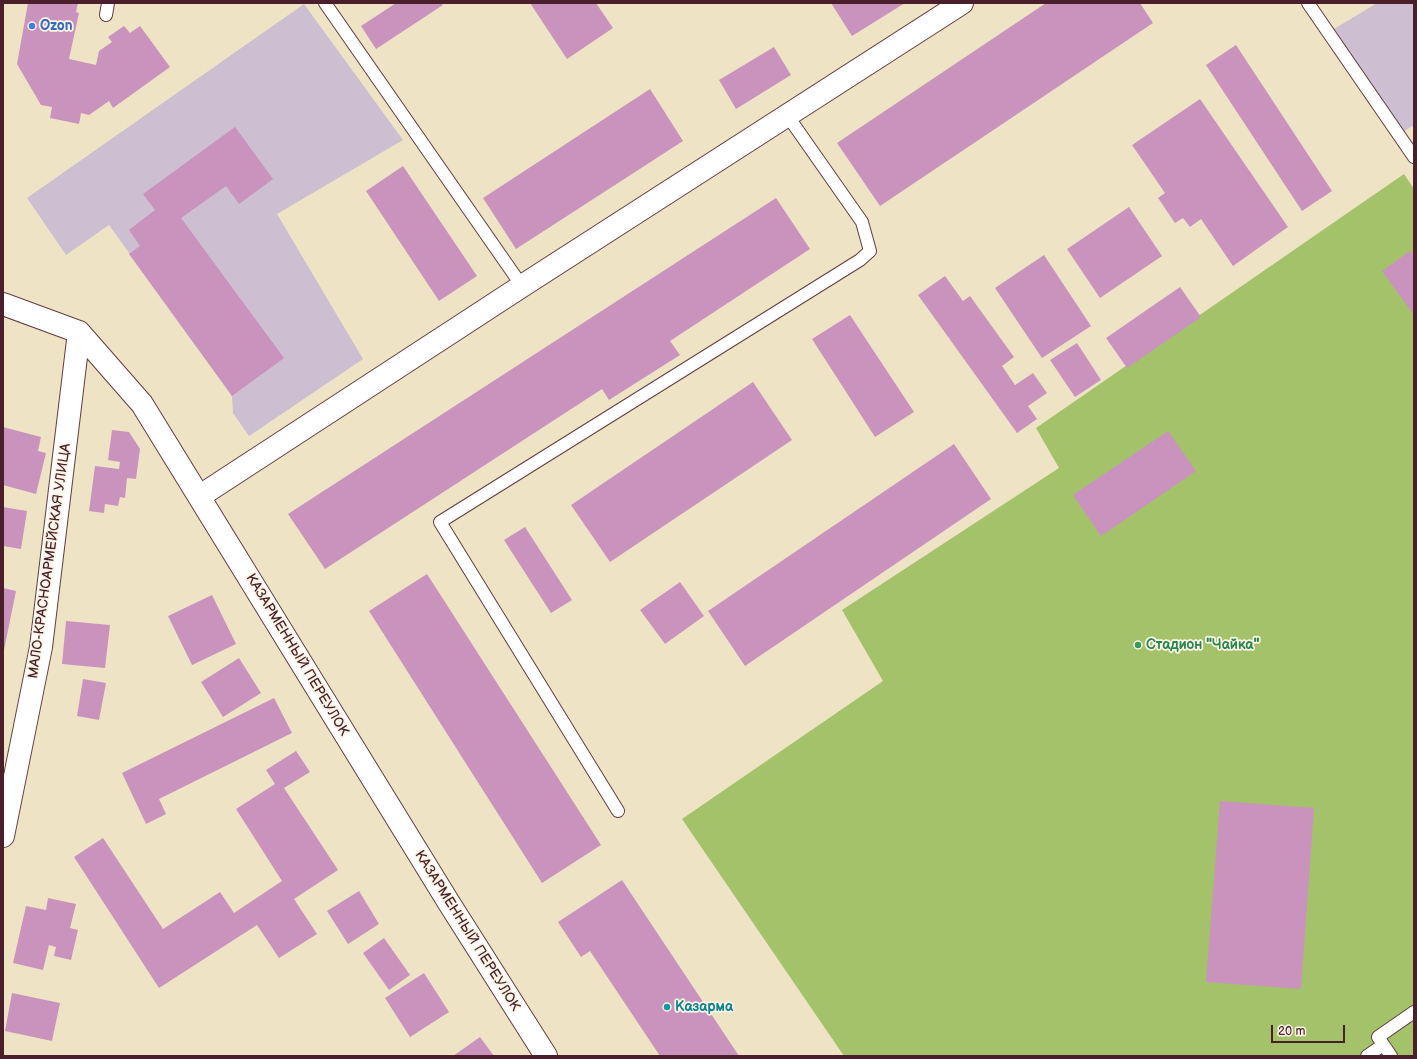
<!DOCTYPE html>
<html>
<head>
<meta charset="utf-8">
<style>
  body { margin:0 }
  #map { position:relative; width:1417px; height:1059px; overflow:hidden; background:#eee4c5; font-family:"Balsamiq Sans",sans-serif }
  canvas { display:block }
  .frame { position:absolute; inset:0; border:4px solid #4a1f2b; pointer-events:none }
  .scale { position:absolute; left:1271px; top:1025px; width:74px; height:18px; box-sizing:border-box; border:2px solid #4a1f2b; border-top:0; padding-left:5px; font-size:12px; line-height:14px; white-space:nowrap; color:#4a1f2b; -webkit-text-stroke:3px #fcf5e5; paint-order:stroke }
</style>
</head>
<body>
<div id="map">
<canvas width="1417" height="1059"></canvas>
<div class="frame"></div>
<div class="scale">20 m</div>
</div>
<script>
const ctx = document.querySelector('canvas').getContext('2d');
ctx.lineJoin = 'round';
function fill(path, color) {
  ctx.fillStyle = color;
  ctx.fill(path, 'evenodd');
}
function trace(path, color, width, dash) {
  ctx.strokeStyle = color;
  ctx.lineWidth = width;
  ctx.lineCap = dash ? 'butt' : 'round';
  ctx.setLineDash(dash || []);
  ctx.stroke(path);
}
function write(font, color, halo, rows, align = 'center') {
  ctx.font = font + ' "Balsamiq Sans",sans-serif';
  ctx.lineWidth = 3.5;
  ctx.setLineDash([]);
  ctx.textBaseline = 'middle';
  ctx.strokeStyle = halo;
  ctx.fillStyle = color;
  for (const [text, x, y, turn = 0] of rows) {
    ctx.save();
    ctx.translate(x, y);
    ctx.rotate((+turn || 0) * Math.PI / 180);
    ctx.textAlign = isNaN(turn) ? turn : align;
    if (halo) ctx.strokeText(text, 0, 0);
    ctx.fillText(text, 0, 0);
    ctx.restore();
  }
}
const industrial = new Path2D(`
  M1377 3H1414V125L1398 135 1334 29Z
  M304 4 403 140 277 214 363 359 249 436 233 413 232 396 109 225 66 255 27 198Z`);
const green = new Path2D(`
  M1404 174 1414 189V1056H844L682 819 883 681 842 610 1059 468 1036 428Z`);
const building = new Path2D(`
  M28 3H78L76 12 79 13 69 59 96 65 99 51 112 42 108 37 124 26 130 33 140 26 170 67 113 108 109 101 89 115 81 113 79 124 50 118 52 107 41 105 17 64Z
  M396 3H441L443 5 376 49 361 26Z
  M530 3H596L613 28 567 59Z
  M831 3H905L852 36Z
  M1046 3H1140L1153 23 880 206 837 143Z
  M1236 45 1332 191 1302 211 1206 65Z
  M774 47 791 75 736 109 719 80Z
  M650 89 683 141 516 249 483 198Z
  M1200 99 1288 227 1233 266 1201 219 1190 227 1183 218 1175 223 1158 198 1165 193 1132 145Z
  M235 127 273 179 239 204 226 186 181 218 284 358 232 396 129 254 140 246 129 230 155 210 143 194Z
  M403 166 477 276 439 301 366 191Z
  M776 198 810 249 670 341 680 355 609 400 602 389 325 569 288 514Z
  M1129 207 1162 256 1100 298 1067 249Z
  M1410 251 1414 256V315L1382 271Z
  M1044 255 1091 326 1042 358 995 288Z
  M945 276 963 301 970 296 1014 357 1002 366 1015 385 1033 373 1047 393 1028 406 1037 419 1017 433 918 295Z
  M1180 287 1201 317 1127 368 1106 338Z
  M850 315 914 412 875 437 812 339Z
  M1077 343 1101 380 1075 397 1050 360Z
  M753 382 792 440 610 562 571 505Z
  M3 427 41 437 38 451 46 453 36 494 3 485Z
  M112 430 129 432 140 449 136 479 127 478 125 498 120 497 118 506 105 504 104 513 89 511 95 466 119 469 120 462 108 460Z
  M1168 431 1196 471 1101 536 1073 495Z
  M954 444 991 499 745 666 708 611Z
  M3 507 27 511 21 549 3 546Z
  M525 527 572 600 551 613 504 540Z
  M427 574 601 845 542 883 369 611Z
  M680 582 704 616 665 644 640 610Z
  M3 588 16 591 4 650H3Z
  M212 595 236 644 192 665 168 616Z
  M66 621 110 625 105 668 62 664Z
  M239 658 261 693 223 717 201 682Z
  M83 679 106 683 99 720 77 716Z
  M274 698 292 733 159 799 166 814 146 824 122 773Z
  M296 751 310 772 284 788 338 870 294 899 317 934 279 958 257 925 159 988 74 857 103 838 163 929 220 892 234 913 282 881 236 809 275 784 266 770Z
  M1220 801 1314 808 1301 989 1206 982Z
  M622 880 739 1056H660L590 951 581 957 558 922Z
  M359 891 379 924 348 944 327 911Z
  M48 898 76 904 70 928 78 930 71 960 54 956 56 947 49 945 43 970 13 963 26 906 46 910Z
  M384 938 410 975 389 990 363 953Z
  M424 973 449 1012 410 1037 385 998Z
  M12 993 60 1003 52 1041 5 1031Z
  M480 1037 494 1056H453Z`);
const service = new Path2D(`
  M325 3 522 286
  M1308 3 1414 157
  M106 15 108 3
  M618 811 440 522 860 260 870 251 862 222 787 115
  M1367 1056 1383 1045
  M1391 1056 1378 1037 1414 1012`);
const minor = new Path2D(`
  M3 304 79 332 142 404 449 903 546 1056
  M200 496 522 286 962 3
  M3 836 41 647 79 332`);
const markers = [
  [32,26,4,"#3f7fe0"],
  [1138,645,4,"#2e9e5b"],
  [667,1007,4,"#0f9aa8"]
];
const shopNames = [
  ["Ozon",40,26]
];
const streetNames = [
  ["МАЛО-КРАСНОАРМЕЙСКАЯ УЛИЦА",50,561,-82],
  ["КАЗАРМЕННЫЙ ПЕРЕУЛОК",297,655,59],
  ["КАЗАРМЕННЫЙ ПЕРЕУЛОК",467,931,58]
];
const leisureNames = [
  ["Стадион \"Чайка\"",1146,645]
];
const cultureNames = [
  ["Казарма",675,1007]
];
fill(industrial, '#cebed1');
fill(green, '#a3c26a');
fill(building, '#c993be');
trace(service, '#633d42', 14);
trace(minor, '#633d42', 24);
trace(service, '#fff', 12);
trace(minor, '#fff', 22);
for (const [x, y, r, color] of markers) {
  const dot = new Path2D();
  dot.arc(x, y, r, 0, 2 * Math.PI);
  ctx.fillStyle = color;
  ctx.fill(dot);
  trace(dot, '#fcf5e5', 1.5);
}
write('bold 14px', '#366cbe', '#fcf5e5', shopNames, 'left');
write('14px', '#4a1f2b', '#fcf5e5', streetNames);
write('bold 14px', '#27864d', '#fcf5e5', leisureNames, 'left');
write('bold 14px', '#0d838f', '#fcf5e5', cultureNames, 'left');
</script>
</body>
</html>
